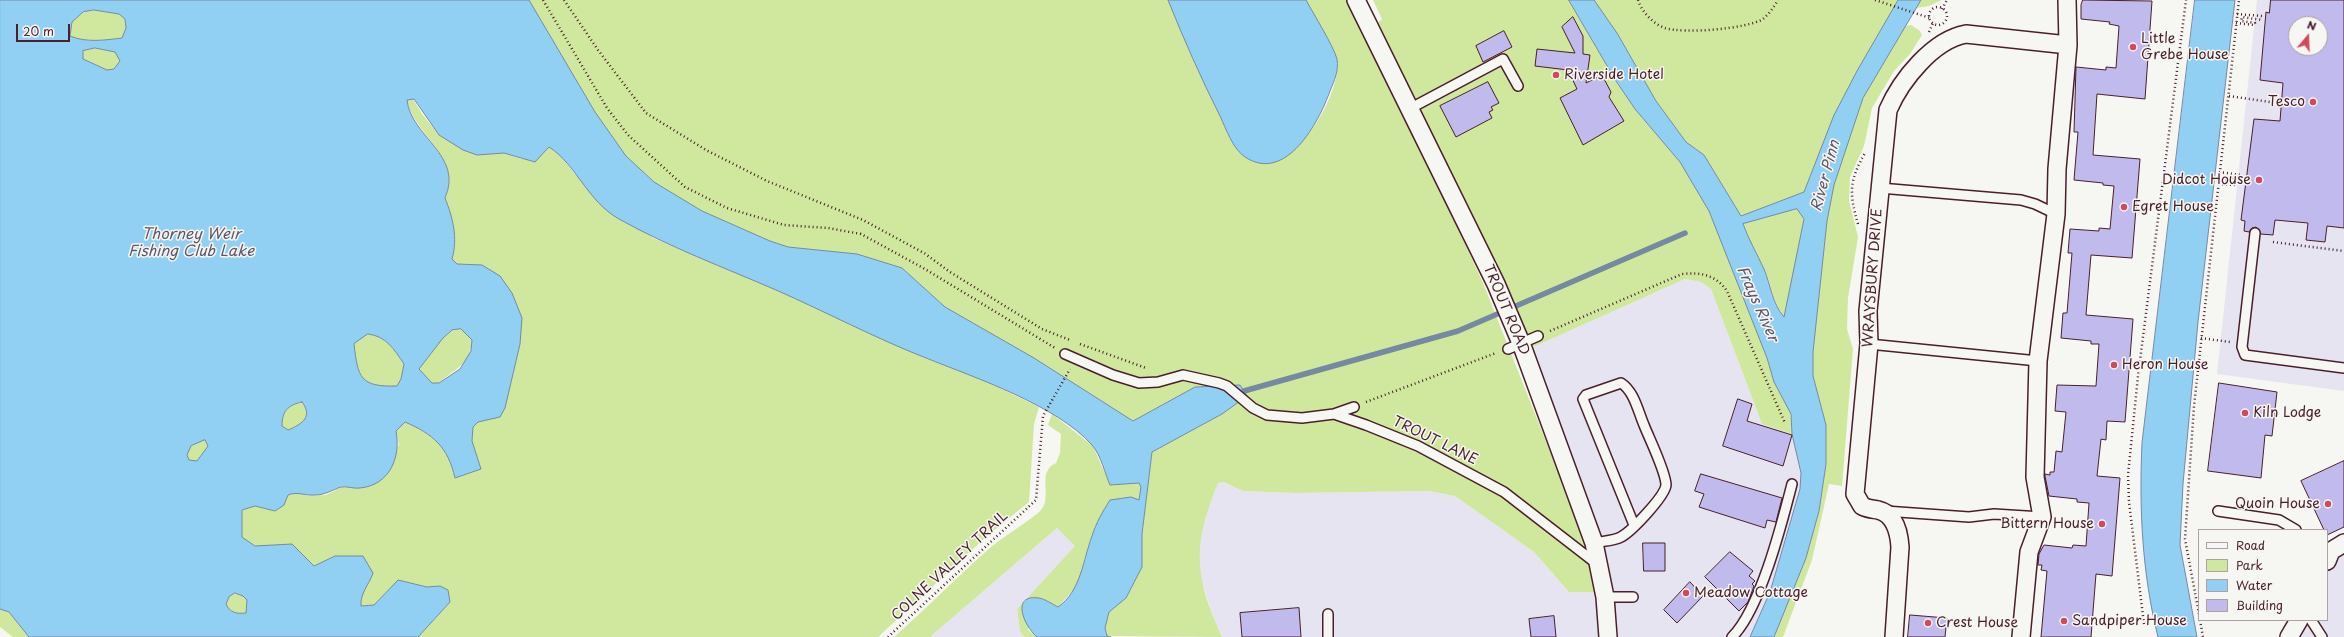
<!DOCTYPE html>
<html>
<head>
<meta charset="utf-8">
<style>
  body { margin:0 }
  #map { position:relative; width:2344px; height:637px; overflow:hidden; background:#f6f6f2; font-family:"Playpen Sans",sans-serif }
  canvas { display:block }
  .legend { position:absolute; left:2198px; top:529px; width:130px; height:92px; box-sizing:border-box; background:#f6f6f2; border:1px solid #b1a0a2; margin:0; padding:5px 7px; list-style:none; font-size:12px; color:#4a1f2b }
  .legend li { display:flex; align-items:center; gap:8px; height:20px }
  .legend b { width:20px; border:1px solid #b1a0a2 }
  .north { position:absolute; left:2288px; top:16px; width:40px; height:40px; box-sizing:border-box; background:#f6f6f2; border:1px solid #b1a0a2; border-radius:50%; rotate:19deg; font-size:11px; font-weight:700; line-height:16px; text-align:center; color:#4a1f2b }
  .north::after { content:''; display:block; margin:auto; width:14px; height:18px; background:#d1495b; clip-path:polygon(50% 0,100% 100%,50% 72%,0 100%) }
  .scale { position:absolute; left:16px; top:24px; width:54px; height:18px; box-sizing:border-box; border:2px solid #4a1f2b; border-top:0; padding-left:5px; font-size:12px; line-height:14px; white-space:nowrap; color:#4a1f2b; -webkit-text-stroke:3px #f6f6f2; paint-order:stroke }
</style>
</head>
<body>
<div id="map">
<canvas width="2344" height="637"></canvas>
<ul class="legend">
<li><b style="height:5px;background:#f6f6f2"></b>Road</li>
<li><b style="height:11px;background:#d0e89d"></b>Park</li>
<li><b style="height:11px;background:#92d0f3"></b>Water</li>
<li><b style="height:11px;background:#c1baec"></b>Building</li>
</ul>
<div class="north">N</div>
<div class="scale">20 m</div>
</div>
<script>
const ctx = document.querySelector('canvas').getContext('2d');
ctx.lineJoin = 'round';
function fill(path, color) {
  ctx.fillStyle = color;
  ctx.fill(path, 'evenodd');
}
function trace(path, color, width, dash) {
  ctx.strokeStyle = color;
  ctx.lineWidth = width;
  ctx.lineCap = dash ? 'butt' : 'round';
  ctx.setLineDash(dash || []);
  ctx.stroke(path);
}
function write(font, color, halo, rows, align = 'center') {
  ctx.font = font + ' "Playpen Sans",sans-serif';
  ctx.lineWidth = 3;
  ctx.setLineDash([]);
  ctx.textBaseline = 'middle';
  ctx.strokeStyle = halo;
  ctx.fillStyle = color;
  for (const [text, x, y, turn = 0] of rows) {
    ctx.save();
    ctx.translate(x, y);
    ctx.rotate((+turn || 0) * Math.PI / 180);
    ctx.textAlign = isNaN(turn) ? turn : align;
    if (halo) ctx.strokeText(text, 0, 0);
    ctx.fillText(text, 0, 0);
    ctx.restore();
  }
}
const built = new Path2D(`
  M2257 0H2344V391L2217 374ZM2296 24H2320V48H2296Z
  M1685 279 1701 282 1711 289 1762 424 1792 434 1801 473 1800 489 1770 592 1750 637H1609L1529 349Z
  M1224 482 1243 491 1294 493 1429 491 1455 496 1534 552 1569 592H1599L1604 637H1222L1214 620 1199 572V544L1207 510 1218 483Z
  M1057 528 1076 546 1017 609 1020 632 1025 637H930Z
  M2344 546V637H2292L2301 620H2327V568Z`);
const green = new Path2D(`
  M529 0H1168C1184 40 1201 78 1220 116 1226 129 1233 149 1245 157 1290 187 1343 93 1337 59 1334 47 1313 13 1306 0H1350L1391 81 1483 283 1586 542 1599 592H1569L1534 552 1455 496 1429 491 1294 493 1243 491 1224 482 1218 483C1192 546 1194 575 1222 637L1107 636 1105 628 1109 612 1126 598 1142 567V534L1152 452 1222 414 1240 400C1277 426 1313 421 1355 409L1353 404C1313 419 1279 424 1243 398L1247 396 1240 385 1195 387 1133 421 1034 358 945 307 902 268 857 254 788 247 770 241 702 211 654 182 626 156 595 112Z
  M1373 0H1569L1616 81 1635 109 1680 162 1709 209 1767 358 1777 389 1790 408 1792 434 1762 424 1711 289 1701 282 1685 279 1529 349 1373 27 1382 19Z
  M1594 0H1898C1861 62 1829 124 1804 192L1741 216 1704 155 1686 142 1656 101 1617 33Z
  M1921 0H1942L1929 6 1916 8Z
  M94 10 119 14 125 19 126 28 122 38C104 40 87 43 70 36L72 22 83 12Z
  M1911 25 1920 31 1922 35 1910 54 1894 71 1872 108 1864 146 1850 177 1849 201 1858 237 1848 298 1847 329 1853 349 1842 486 1829 484 1812 560 1783 637H1773L1806 558 1819 511 1826 464V425L1813 376V352L1827 221 1834 185 1863 98 1906 26Z
  M95 48 115 52 120 61 114 69 107 70 83 59V51Z
  M413 99 422 114 439 135 477 155 504 153 522 159 541 154 549 147 559 153 574 173 653 238 777 290 925 358 975 376 1039 407 1034 424 1029 502 986 537 878 637H418L450 602 440 586 427 587 398 580 374 605 361 606 360 596 369 583 363 556H335L314 566C288 540 290 546 255 546L242 537V510L255 506 275 511 283 505 288 495 297 492 308 496 326 495 342 487 360 488 399 445 396 431 405 422C433 434 448 447 455 478L481 469 472 441 473 427 513 374 520 344 469 264H457L452 259C458 238 453 218 445 198 463 157 414 135 407 100Z
  M1797 209 1804 219 1785 318C1773 303 1772 286 1764 269 1757 254 1749 240 1743 224Z
  M461 329 472 341C470 366 456 367 439 383H432L419 369 443 338 452 330Z
  M368 334C386 336 394 349 404 364L401 379 397 386C391 386 384 388 378 387 357 384 356 360 354 344Z
  M302 402C313 416 303 424 288 430L282 426C282 412 287 405 302 402Z
  M1052 414 1093 446 1110 485 1139 483 1141 487 1139 500H1110L1092 535 1077 586 1058 607 1040 598 1028 630 1037 637H1025L1020 632 1017 609 1075 546 1057 528 930 637H894C927 608 958 576 991 547 1006 535 1023 525 1038 513 1056 499 1034 473 1056 463L1060 453 1061 434 1048 425Z
  M205 439 208 446 197 461 189 460 187 455 191 446Z
  M235 593 243 596 247 600V613C237 614 230 613 226 604L229 597Z
  M0 609 9 612 29 637H13L0 627Z`);
const water = new Path2D(`
  M0 0H529L595 112 626 156 654 182 702 211 770 241 788 247 857 254 902 268 945 307 1034 358 1133 421 1195 387 1240 385 1247 396 1222 414 1152 452 1142 534V567L1126 598 1109 612 1105 628 1107 636 1111 637H1037C1024 626 1010 594 1039 598 1045 599 1052 604 1058 607 1081 591 1083 560 1092 536 1096 523 1103 511 1110 500L1131 497 1139 500 1141 487 1139 483 1110 485C1105 474 1101 455 1092 445 1056 405 976 378 926 358 875 338 826 312 776 290 723 267 669 247 619 219 587 201 577 165 549 147L535 162 504 153 477 155 463 150 439 135 414 99 407 100C411 137 464 155 445 198 453 218 458 238 452 259L457 264 482 265 500 276 512 293 522 318 520 344 505 408 500 417 478 422 473 427 472 441 481 469 455 478C448 447 433 434 405 422L396 431C401 457 390 485 360 488 354 489 347 486 341 487 332 490 325 495 315 495 304 496 298 491 288 495L284 505 275 511 255 506 242 510V537L255 546 292 544 314 566 335 556H363L373 573C369 585 360 593 361 606L374 605 398 580 427 587 440 586 448 590 450 602 418 637H29L9 612 0 609ZM94 10 119 14 125 19 126 28 122 38C105 40 87 43 70 36L72 22 83 12ZM95 48 115 52 120 61 114 69 107 70 83 59V51ZM461 329 472 340 471 351 460 369 439 383H432L419 369 443 338 452 330ZM368 334C386 336 394 349 404 364L401 379 397 386C360 387 358 378 354 344ZM302 402C313 416 303 424 288 430L282 426C282 412 287 405 302 402ZM205 440 208 446 197 461 189 460 187 455 191 446ZM235 593 243 596 247 600 246 613C237 614 230 613 226 604L229 597Z
  M1168 0H1306C1313 13 1334 47 1337 59 1339 71 1334 81 1330 91 1319 122 1286 184 1245 157 1233 149 1226 129 1220 116 1201 78 1184 40 1168 0Z
  M1569 0H1594L1617 33 1656 101 1686 142 1704 155 1741 216 1804 192 1834 115 1857 71 1898 0H1921L1863 98 1834 185 1827 221 1813 352V376L1826 425V464L1819 511 1806 558 1774 637H1750L1770 592 1800 489 1801 473 1792 434 1791 414 1774 382 1767 358 1709 211 1680 162 1635 109 1616 81ZM1797 209 1804 219 1784 317C1772 303 1771 286 1764 269 1757 254 1749 240 1743 224Z
  M2195 0H2235L2198 322 2183 484 2180 545 2197 637H2158C2142 573 2139 508 2142 443Z`);
const stream = new Path2D(`
  M1244 391 1458 331 1685 233`);
const building = new Path2D(`
  M2083 0 2152 1 2145 99 2097 94 2093 155 2140 159 2132 258 2091 255 2086 315 2133 319 2125 422 2107 421 2106 440 2101 439 2097 476 2120 478 2112 576 2096 574 2091 637H2041L2047 571 2041 570 2042 565H2038L2039 554 2044 545 2072 548 2073 545 2086 546 2089 503 2077 502V499L2049 496 2045 476V474L2050 475V472H2054L2056 451 2062 452 2066 412 2055 411 2057 385 2096 386 2099 344H2091V341L2061 338 2063 313H2067L2072 253H2068L2070 229 2099 231V228L2110 229 2114 186 2103 185V183L2074 180 2078 132H2074L2076 67 2106 70V67L2116 68 2119 26 2109 24 2110 22 2081 19V5Z
  M2271 0H2344V228L2327 226 2325 242 2306 240 2308 223 2275 220 2273 235 2261 234 2256 227 2252 228 2249 232 2244 231 2245 221 2241 220 2254 119 2280 121 2283 83 2260 80 2266 12 2269 13ZM2296 24H2320V48H2296Z
  M1573 17 1583 36V54L1590 55 1586 83 1602 75 1611 92 1609 97 1624 121 1583 145 1560 98 1577 89 1568 70 1535 66 1537 49 1575 53 1562 27Z
  M1504 31 1512 47 1483 62 1476 46Z
  M1488 82 1499 103 1491 107 1493 110 1489 112 1492 118 1456 137 1440 106Z
  M2219 383 2277 392 2272 436 2265 435 2261 478 2208 471Z
  M1738 399 1752 404 1747 421 1792 435 1783 466 1723 446Z
  M2344 461V527L2327 535V530H2324L2301 481Z
  M1701 474 1782 498 1776 522 1767 520 1765 528 1699 507 1704 494 1695 491Z
  M1643 543H1665V571H1644Z
  M1730 552 1753 571 1749 576 1755 581 1752 584 1754 586 1748 602 1739 611 1705 577Z
  M1690 582 1703 596 1677 623 1664 610Z
  M1299 608 1301 637H1242L1240 613Z
  M1910 615 1947 618 1945 637H1908Z
  M1554 616 1556 637H1531L1529 619Z`);
const path = new Path2D(`
  M543 0 607 108 628 135 685 187 727 208 784 225 828 228 861 234 925 269 1055 348
  M564 0 598 50 646 113 706 150 767 181 863 220 924 253 950 272 1042 329 1070 340
  M1638 0C1642 12 1653 24 1665 28 1683 34 1747 29 1763 19 1769 14 1774 7 1778 0
  M1875 0 1930 18
  M1929 16a9 9 0 1 1 18 0a9 9 0 1 1-18 0Z
  M1942 9 1947 0
  M2237 14 2262 16
  M2236 23 2254 25 2255 23 2241 21 2242 17 2262 20
  M1929 32 1933 23
  M2229 96 2277 103
  M2219 172 2241 175
  M2218 184 2234 185 2235 182 2223 180V177L2242 179
  M1858 224C1849 193 1849 181 1865 153
  M2273 242 2344 251
  M1550 331 1682 274C1701 272 1716 275 1727 291L1785 423
  M2201 338 2230 342
  M1080 344 1146 368
  M1366 402 1496 353
  M2199 614 2185 539 2194 406 2239 0
  M2200 620 2203 637
  M2144 624 2129 502 2128 475 2138 376 2186 0
  M888 637 1036 500 1043 416 1070 369`);
const service = new Path2D(`
  M1411 108 1503 59 1518 86
  M1880 188 2021 200 2035 204 2056 214
  M2255 233 2242 347 2245 355 2344 368
  M1869 344 2038 361
  M1508 349 1538 336
  M1065 354 1113 375 1139 383 1158 382 1183 375 1219 383 1227 386 1253 408 1267 415 1302 418 1334 414 1366 425 1418 446 1504 492 1597 564
  M1334 414 1354 407
  M1885 511 1969 517 1994 514 2042 517
  M2218 511 2279 520 2296 530
  M1594 543C1602 541 1614 541 1621 537 1632 531 1665 496 1666 485 1666 472 1649 438 1644 425 1638 411 1634 391 1621 383L1586 395 1583 399 1634 525
  M1605 597H1633
  M1328 614V637
  M2311 620 2322 637
  M1732 637C1760 610 1782 523 1792 484`);
const minor = new Path2D(`
  M1356 0 1496 284 1521 343 1594 543 1605 597 1608 637
  M2327 561 2331 551 2344 543
  M1894 637 1900 547C1899 532 1895 514 1878 510 1872 509 1868 509 1862 506L1855 494 1869 344 1868 311 1888 110C1901 80 1933 40 1966 34L2068 45
  M2021 637 2029 552 2042 517 2035 477 2038 361 2056 214 2057 169 2068 45 2067 0
  M2289 637 2299 620`);
const markers = [
  [2133,47,4,"#d1495b"],
  [1556,75,4,"#d1495b"],
  [2313,102,4,"#d1495b"],
  [2259,180,4,"#d1495b"],
  [2124,207,4,"#d1495b"],
  [2114,365,4,"#d1495b"],
  [2245,413,4,"#d1495b"],
  [2328,504,4,"#d1495b"],
  [2102,524,4,"#d1495b"],
  [1686,593,4,"#d1495b"],
  [2064,621,4,"#d1495b"],
  [1928,623,4,"#d1495b"]
];
const poiNames = [
  ["Little",2141,39],
  ["Grebe House",2141,55],
  ["Riverside Hotel",1564,75],
  ["Tesco",2305,102,"right"],
  ["Didcot House",2251,180,"right"],
  ["Egret House",2132,207],
  ["Heron House",2122,365],
  ["Kiln Lodge",2253,413],
  ["Quoin House",2320,504,"right"],
  ["Bittern House",2094,524,"right"],
  ["Meadow Cottage",1694,593],
  ["Sandpiper House",2072,621],
  ["Crest House",1936,623]
];
const streetNames = [
  ["WRAYSBURY DRIVE",1873,278,-86],
  ["TROUT ROAD",1506,310,67],
  ["TROUT LANE",1435,441,26],
  ["COLNE VALLEY TRAIL",950,566,-43]
];
const waterNames = [
  ["River Pinn",1826,176,-75],
  ["Thorney Weir",191,235],
  ["Fishing Club Lake",191,252],
  ["Frays River",1757,304,66]
];
fill(built, '#e6e4f0');
fill(green, '#d0e89d');
fill(water, '#92d0f3');
trace(water, '#7589a3', 1);
trace(stream, '#7589a3', 5.5);
fill(building, '#c1baec');
trace(building, '#4a1f2b', 1);
trace(service, '#4a1f2b', 12);
trace(minor, '#4a1f2b', 20);
trace(path, '#4a1f2b', 2.5, [1, 3]);
trace(service, '#f6f6f2', 9);
trace(minor, '#f6f6f2', 17);
for (const [x, y, r, color] of markers) {
  const dot = new Path2D();
  dot.arc(x, y, r, 0, 2 * Math.PI);
  ctx.fillStyle = color;
  ctx.fill(dot);
  trace(dot, '#f6f6f2', 1.5);
}
write('14px', '#4a1f2b', '#f6f6f2', poiNames, 'left');
write('14px', '#4a1f2b', '#f6f6f2', streetNames);
write('italic 15px', '#605467', '#f6f6f2', waterNames);
</script>
</body>
</html>
